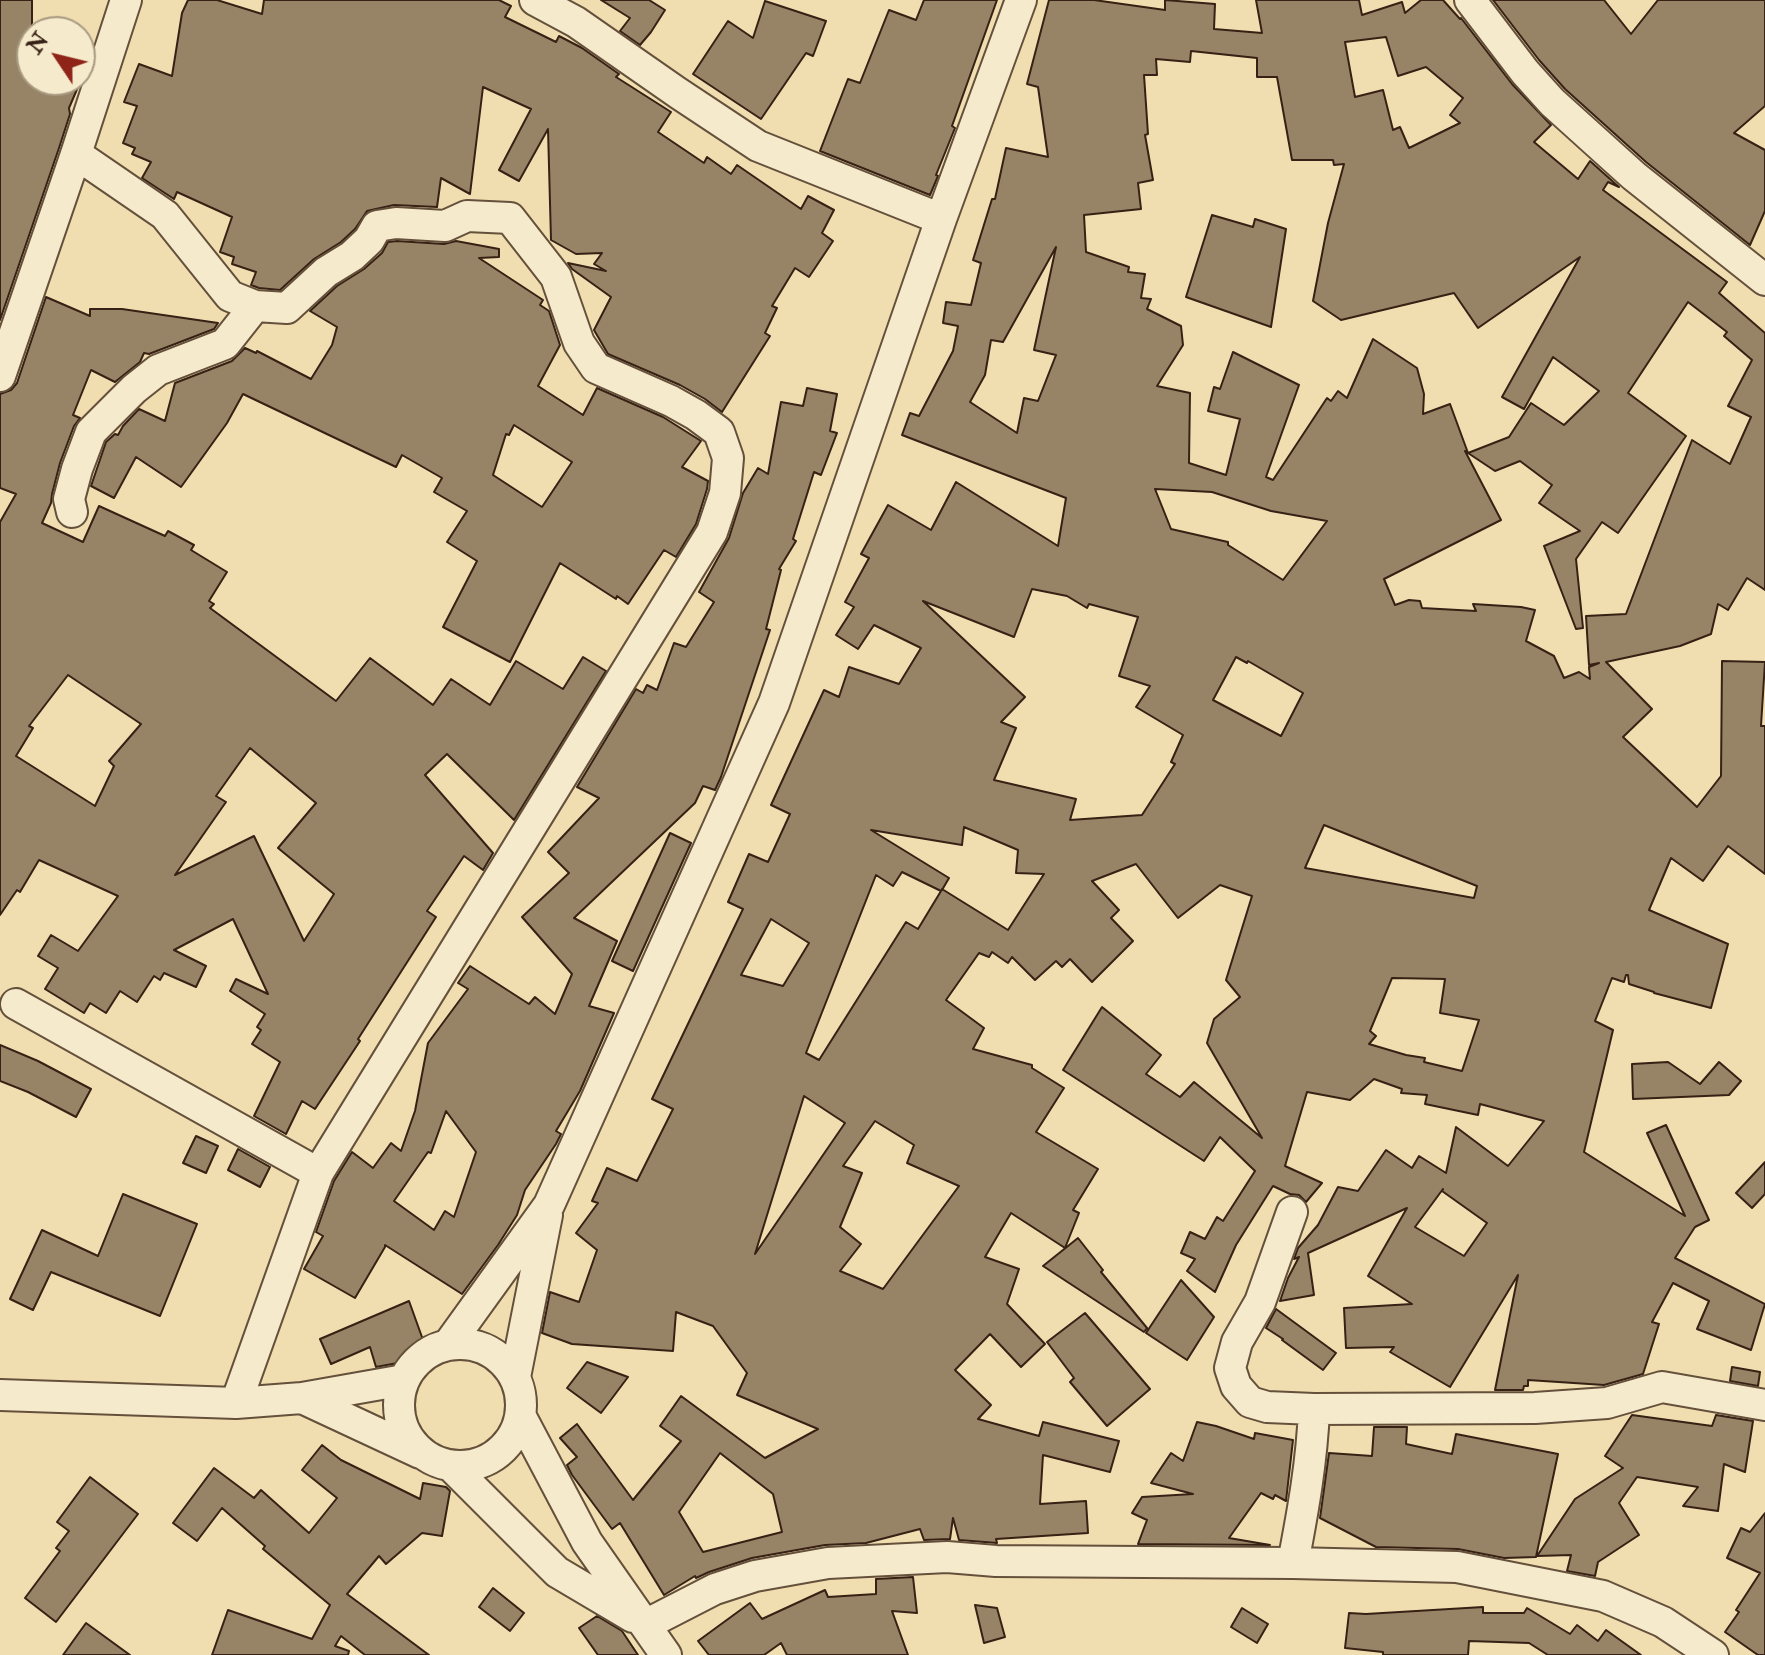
<!DOCTYPE html>
<html>
<head>
<meta charset="utf-8">
<style>
  body { margin:0 }
  #map { position:relative; width:1765px; height:1655px; overflow:hidden; background:#f0deb1; font-family:"IM FELL Double Pica",serif }
  canvas { display:block }
  .north { position:absolute; left:16px; top:16px; width:80px; height:80px; box-sizing:border-box; background:#f5eacc; border:2px solid #a99a82; border-radius:50%; rotate:305deg; font-size:22px; font-weight:700; line-height:32px; text-align:center; color:#362114 }
  .north::after { content:''; display:block; margin:auto; width:28px; height:36px; background:#8f2418; clip-path:polygon(50% 0,100% 100%,50% 72%,0 100%) }
</style>
</head>
<body>
<div id="map">
<canvas width="1765" height="1655"></canvas>
<div class="north">N</div>
</div>
<script>
const ctx = document.querySelector('canvas').getContext('2d');
ctx.lineJoin = 'round';
function fill(path, color) {
  ctx.fillStyle = color;
  ctx.fill(path, 'evenodd');
}
function trace(path, color, width, dash) {
  ctx.strokeStyle = color;
  ctx.lineWidth = width;
  ctx.lineCap = dash ? 'butt' : 'round';
  ctx.setLineDash(dash || []);
  ctx.stroke(path);
}
const building = new Path2D(`
  M0 0H32V80H81L69 108 70 114 59 148 0 320Z
  M188 0H217L262 14 264 0H499L511 6 505 17 556 42 559 36 582 48 619 74 616 77 671 112 658 132 704 163 707 157 731 174 737 165 801 209 808 196 834 210 822 233 833 241 809 277 795 268 772 306 777 308 765 333 770 336 722 412 705 399 680 385 608 354 594 330 611 297 572 269 568 263 606 271 594 264 602 253 576 254 551 240 548 129 519 181 499 170 531 109 483 87 470 194 441 178 437 207 394 205 367 211 355 229 341 242 314 259 280 290 259 288 251 285 256 272 232 264 234 257 220 252 232 217 177 192 174 199 142 178 151 162 132 154 135 148 123 143 137 106 124 102 139 64 172 76 182 13Z
  M601 0H649L665 10 651 32 640 45 620 31 630 18Z
  M924 0H997L952 126 955 128 936 175 938 176 930 195 820 151 848 79 860 83 889 10 916 20Z
  M1049 0H1094L1165 10V0L1215 4 1214 29 1262 33 1256 0H1359L1362 15 1402 2 1405 13 1421 0H1443L1460 19 1461 18 1512 84 1551 125 1534 142 1578 179 1590 161 1619 187 1608 182 1603 190 1727 282 1719 293 1765 333V590L1747 578 1728 610 1718 604 1711 634 1680 646 1606 662 1652 709 1623 737 1697 807 1721 776 1722 661 1765 662 1761 726H1765V874L1728 846 1703 881 1671 858 1649 910 1728 944 1711 1008 1654 993V992L1629 984 1628 975H1626L1624 982 1612 978 1595 1021 1613 1030 1584 1152 1685 1216 1647 1133 1666 1125 1709 1220 1695 1227 1675 1258 1765 1304 1751 1350 1697 1329 1709 1301 1673 1283 1652 1322 1659 1324 1643 1374 1604 1385 1528 1380V1386H1524L1523 1390H1495L1518 1275 1450 1387 1390 1352 1394 1347 1346 1348 1344 1308 1412 1304 1368 1276 1407 1208 1308 1253 1314 1295 1280 1301 1288 1278 1299 1257 1294 1259 1298 1248 1318 1225 1338 1187 1358 1191 1386 1150 1412 1168 1419 1156 1446 1173 1456 1127 1508 1166 1544 1121 1480 1104 1478 1115 1425 1104 1427 1095 1401 1093 1402 1089 1374 1079 1350 1100 1307 1092 1285 1166 1322 1183 1306 1202 1299 1195 1290 1194 1273 1186 1236 1245 1215 1292 1187 1271 1195 1259 1181 1253 1190 1232 1205 1239 1217 1217 1223 1221 1255 1171 1220 1137 1204 1161 1063 1070 1102 1007 1161 1055 1146 1074 1180 1097 1194 1082 1262 1138 1207 1043 1214 1019 1240 997 1226 980 1252 896 1220 885 1178 918 1136 864 1092 881 1119 910 1111 918 1133 941 1092 982 1070 959 1062 967 1056 961 1035 980 1012 957 1008 963 992 952 989 957 979 953 946 1000 984 1028 973 1049 1032 1065V1068L1064 1088 1036 1132 1098 1169 1073 1210 1079 1213 1065 1248 1011 1213 985 1257 1019 1269 1007 1304 1045 1344 1021 1367 990 1334 955 1370 991 1405 978 1419 1039 1436 1043 1422 1119 1441 1110 1472 1043 1455 1040 1504 1086 1501 1088 1533 996 1539 997 1543 959 1540 953 1518 950 1539 924 1540 920 1529 866 1543 825 1545 752 1558 709 1572 696 1578 695 1576 664 1595 620 1523 612 1529 572 1475 567 1465 577 1457 560 1438 577 1424 633 1500 681 1441 660 1426 681 1396 765 1458 818 1429 737 1395 747 1373 713 1326 676 1312 673 1351 572 1344 542 1333 550 1292 579 1302 597 1250 576 1233 598 1203 592 1201 607 1168 637 1181 673 1109 652 1099 743 909 728 902 749 854 768 862 790 814 771 805 824 690 839 697 849 667 899 684 921 648 874 625 858 649 836 635 854 607 845 602 869 558 861 554 888 505 931 530 956 482 1058 546 1066 498 902 435 910 413 919 416 953 351 958 326 943 323 946 302 971 305 981 263 973 260 992 199H995L1006 148 1048 157 1038 87 1027 84ZM1386 37 1398 76 1426 67 1463 98 1450 115 1460 123 1409 148 1400 127 1393 130 1383 90 1355 97 1345 42ZM1191 51 1257 58V77H1277L1292 160H1333L1334 165 1344 164 1328 223 1313 301 1341 320 1454 293 1478 328 1580 257 1502 397 1524 409 1553 357 1599 391 1564 425 1531 403 1509 437 1468 453 1450 404 1423 414 1424 394 1417 368 1373 339 1347 398 1338 391 1331 401 1327 398 1273 480 1266 477 1299 385 1233 352 1220 389 1214 387 1208 411 1240 419 1226 475 1189 463 1190 393 1157 386 1183 345 1181 326 1147 309 1151 299 1141 298 1145 274 1128 272 1129 267 1086 252 1084 215 1141 209 1138 183 1153 180 1145 135 1148 134 1144 75H1157L1156 59 1190 62ZM1056 247 1034 350 1056 355 1038 401 1024 398 1017 433 970 402 985 375 991 340 1003 342ZM1688 302 1727 332 1724 336 1752 360 1728 406 1751 417 1730 464 1692 440 1626 614 1586 616 1589 665 1599 663 1589 667 1590 679 1579 672 1564 678 1554 656 1526 641 1535 610 1521 607 1473 604 1476 611 1422 608 1420 601 1409 600 1395 605 1384 579 1501 520 1465 451 1495 471 1520 461 1552 485 1539 503 1580 531 1544 546 1576 629 1583 628 1576 559 1602 522 1618 533 1686 436 1628 393ZM1155 489 1212 492 1271 511 1327 521 1283 580 1228 545V542L1171 529ZM1032 589 1067 596 1087 608 1089 604 1138 617 1119 676 1150 686 1136 707 1183 735 1171 762 1175 764 1142 815 1070 820 1076 799 994 780 1016 728 1001 722 1025 697 923 601 1014 637ZM1236 657 1247 663 1248 661 1303 693 1281 736 1213 700ZM1324 825 1477 886 1474 898 1305 868ZM964 827 1018 850 1016 873 1044 874 1008 930 942 889V890L949 878 871 830 962 845ZM902 872 941 891 918 929 906 922 819 1060 806 1053 876 875 893 886ZM771 919 809 943 783 986 741 975ZM1392 978 1445 979 1440 1013 1479 1020 1462 1071 1424 1062 1425 1058 1406 1055 1369 1044 1376 1036 1370 1031ZM804 1096 845 1123 755 1254ZM875 1121 914 1145 907 1163 959 1186 883 1289 840 1271 861 1244 840 1227 862 1173 843 1166ZM1443 1189 1442 1191 1487 1223 1464 1256 1415 1227ZM720 1453 773 1494 782 1532 703 1552 679 1512Z
  M1493 0H1604L1631 34 1658 0H1765V106L1734 133 1765 150V211L1750 245 1646 162 1565 89 1539 60Z
  M765 1 826 21 813 56 806 53 761 119 693 74 728 21 753 38Z
  M1212 215 1253 227 1255 219 1286 229 1271 327 1186 297Z
  M397 241 444 244 456 241 499 249V257L479 258 543 300 540 305 549 311 560 345 538 386 583 415 597 388 663 417 701 441 682 467 708 481 707 489 696 524 676 557 664 550 628 604 617 596 616 599 560 563 510 662 443 627 477 561 447 542 467 511 434 492 442 478 402 455 396 467 243 394 227 423 181 487 136 457 114 498 91 486 106 442 115 434 118 435 123 426 139 409 165 421 175 383 232 361 245 348 256 353 257 351 311 379 332 345 337 327 310 311 337 286 364 269 382 253 388 242ZM514 425 572 462 542 507 493 475 506 434 509 435Z
  M46 297 90 316V309H122L218 323 214 329 149 354 144 353 140 362 115 382 91 370 73 415 80 418 74 426 60 463 52 494 51 503 42 523 83 542 99 506 165 536 168 531 194 545 191 550 227 572 209 601 214 604 210 608 336 701 370 658 433 705 451 679 490 705 516 661 563 689 583 657 606 671 514 820 447 754 425 775 493 853 483 870 464 856 427 911 436 917 358 1039 360 1041 315 1109 302 1101 286 1134 254 1116 280 1062 252 1044 261 1030 257 1027 265 1014 230 991 236 979 268 994 233 919 174 950 206 966 196 987 164 973 160 980 154 976 137 1002 120 991 106 1013 90 1003 84 1013 45 989 58 968 38 956 51 935 78 951 118 896 39 860 20 892 17 890 0 915V522L16 494 0 488V394L11 390 17 383ZM68 675 141 724 109 761 114 766 95 806 16 756 33 728 29 726ZM250 748 316 803 278 848 334 894 304 941 254 836 175 875 226 802 216 796Z
  M807 388 837 394 830 431 837 433 821 475 814 472 793 539 796 541 779 569 781 570 766 629 770 630 721 777 715 790 703 786 695 803 574 918 617 941 589 1006 614 1013 580 1091 556 1131 561 1134 556 1144 525 1190 517 1215 498 1245 462 1294 385 1245V1247L355 1298 304 1269 323 1236 316 1232 334 1181 352 1152 373 1168 391 1143 401 1151 415 1111 428 1043 468 989 458 983 470 966 529 1004 535 997 555 1014 572 974 522 917 569 873 548 852 599 798 577 787 636 689 643 693 647 685 657 690 674 643 686 647 714 602 699 592 729 538 743 493 758 468 768 474 781 402 803 406ZM446 1111 476 1152 454 1217 445 1211 434 1230 394 1201 428 1152 431 1153Z
  M670 833 691 843 633 971 612 961Z
  M0 1045 38 1061 91 1089 76 1117 28 1092 0 1081Z
  M1668 1062 1700 1084 1719 1062 1741 1081 1729 1095 1633 1099 1632 1064Z
  M196 1136 218 1146 206 1173 183 1163Z
  M238 1149 270 1167 260 1187 228 1170Z
  M1765 1162V1194L1752 1208 1736 1193Z
  M123 1194 197 1224 160 1316 51 1272 33 1310 10 1299 42 1230 98 1256Z
  M1078 1238 1103 1270 1101 1272 1147 1328 1144 1332 1043 1266Z
  M1181 1280 1214 1317 1187 1360 1146 1333Z
  M409 1301 427 1351 402 1359 403 1362 376 1367 370 1347 331 1364 320 1339Z
  M1276 1309 1336 1353 1323 1370 1282 1340 1283 1339 1266 1328Z
  M1085 1313 1150 1389 1107 1426 1070 1382 1074 1378 1047 1342Z
  M587 1362 628 1377 601 1413 567 1388Z
  M1732 1367 1760 1372 1758 1386 1730 1381Z
  M1632 1415 1712 1426 1716 1415 1753 1421 1745 1472 1724 1464 1718 1511 1683 1506 1698 1487 1637 1477 1619 1503 1639 1535 1598 1562 1595 1576 1567 1571 1571 1555 1537 1556 1575 1499 1623 1468 1605 1456Z
  M1197 1422 1216 1426 1254 1439 1255 1433 1293 1440 1286 1501 1275 1495 1273 1499 1261 1493 1229 1538 1270 1545 1138 1544 1147 1520 1132 1513 1142 1497 1193 1494 1151 1483 1171 1453 1183 1461Z
  M1374 1427H1407L1406 1444 1452 1454 1456 1434 1558 1454 1536 1557 1504 1558 1458 1549 1376 1547 1320 1518 1329 1453 1372 1456Z
  M322 1445 341 1460 420 1499 423 1483 446 1487 450 1491 442 1536 422 1533 386 1564 379 1556 347 1594 429 1655H365L341 1636 335 1646 349 1651 348 1655H212L228 1610 312 1639 330 1605 263 1549 265 1546 222 1508 197 1541 173 1523 214 1468 254 1498 261 1490 309 1533 337 1498 302 1470Z
  M90 1477 138 1514 56 1622 25 1598 60 1551 56 1548 69 1531 57 1522Z
  M1765 1513V1655H1758L1725 1632 1739 1612 1736 1610 1760 1573 1727 1558 1741 1528 1750 1532Z
  M913 1577 917 1613 892 1611 908 1655H787L781 1643 764 1655H709L698 1641 750 1603 762 1619 825 1590 828 1597 876 1594V1579Z
  M493 1588 524 1613 510 1631 479 1607Z
  M975 1605 997 1608 1005 1637 984 1643Z
  M1483 1607V1613H1524L1527 1608 1570 1634 1577 1625 1598 1641 1606 1630 1641 1655H1548L1529 1643 1469 1641 1468 1655H1383V1652L1345 1648 1349 1613 1366 1614Z
  M1242 1608 1268 1624 1257 1643 1231 1627Z
  M597 1616 622 1631 638 1655H598L579 1628Z
  M86 1623 130 1655H63Z`);
const minor = new Path2D(`
  M535 0 576 22 678 93 758 146 941 219
  M1470 0 1525 72 1552 102 1634 176 1765 280
  M76 154 165 215 230 296 255 306 287 308 326 272 352 256 369 240 377 226 396 223 445 226 467 216 510 218 556 277 579 343 596 368 671 401 696 415 719 432 728 458 725 493 712 532 318 1173 236 1403
  M0 376 76 154 126 0
  M72 512 69 499 77 469 91 432 134 389 158 370 225 344 255 306
  M16 1004 318 1173
  M1292 1212 1260 1302 1237 1342 1230 1368 1236 1386 1250 1402 1267 1407 1314 1409 1535 1408 1607 1403 1662 1387 1765 1405
  M399 1405a61 61 0 1 1 122 0a61 61 0 1 1-122 0Z
  M448 1345 549 1205 774 703 941 219 1021 0
  M515 1377 547 1215
  M0 1395 236 1403 302 1398 404 1380
  M302 1398 420 1453
  M521 1417 587 1542 666 1655
  M452 1467 557 1572 633 1617
  M1293 1563C1303 1511 1312 1461 1314 1409
  M645 1625 715 1589 755 1576 828 1563 947 1557 996 1561 1293 1563 1457 1567 1603 1596 1663 1622 1713 1655`);
fill(building, '#978366');
trace(building, '#362114', 2);
trace(minor, '#64503b', 34);
trace(minor, '#f5eacc', 30);
</script>
</body>
</html>
